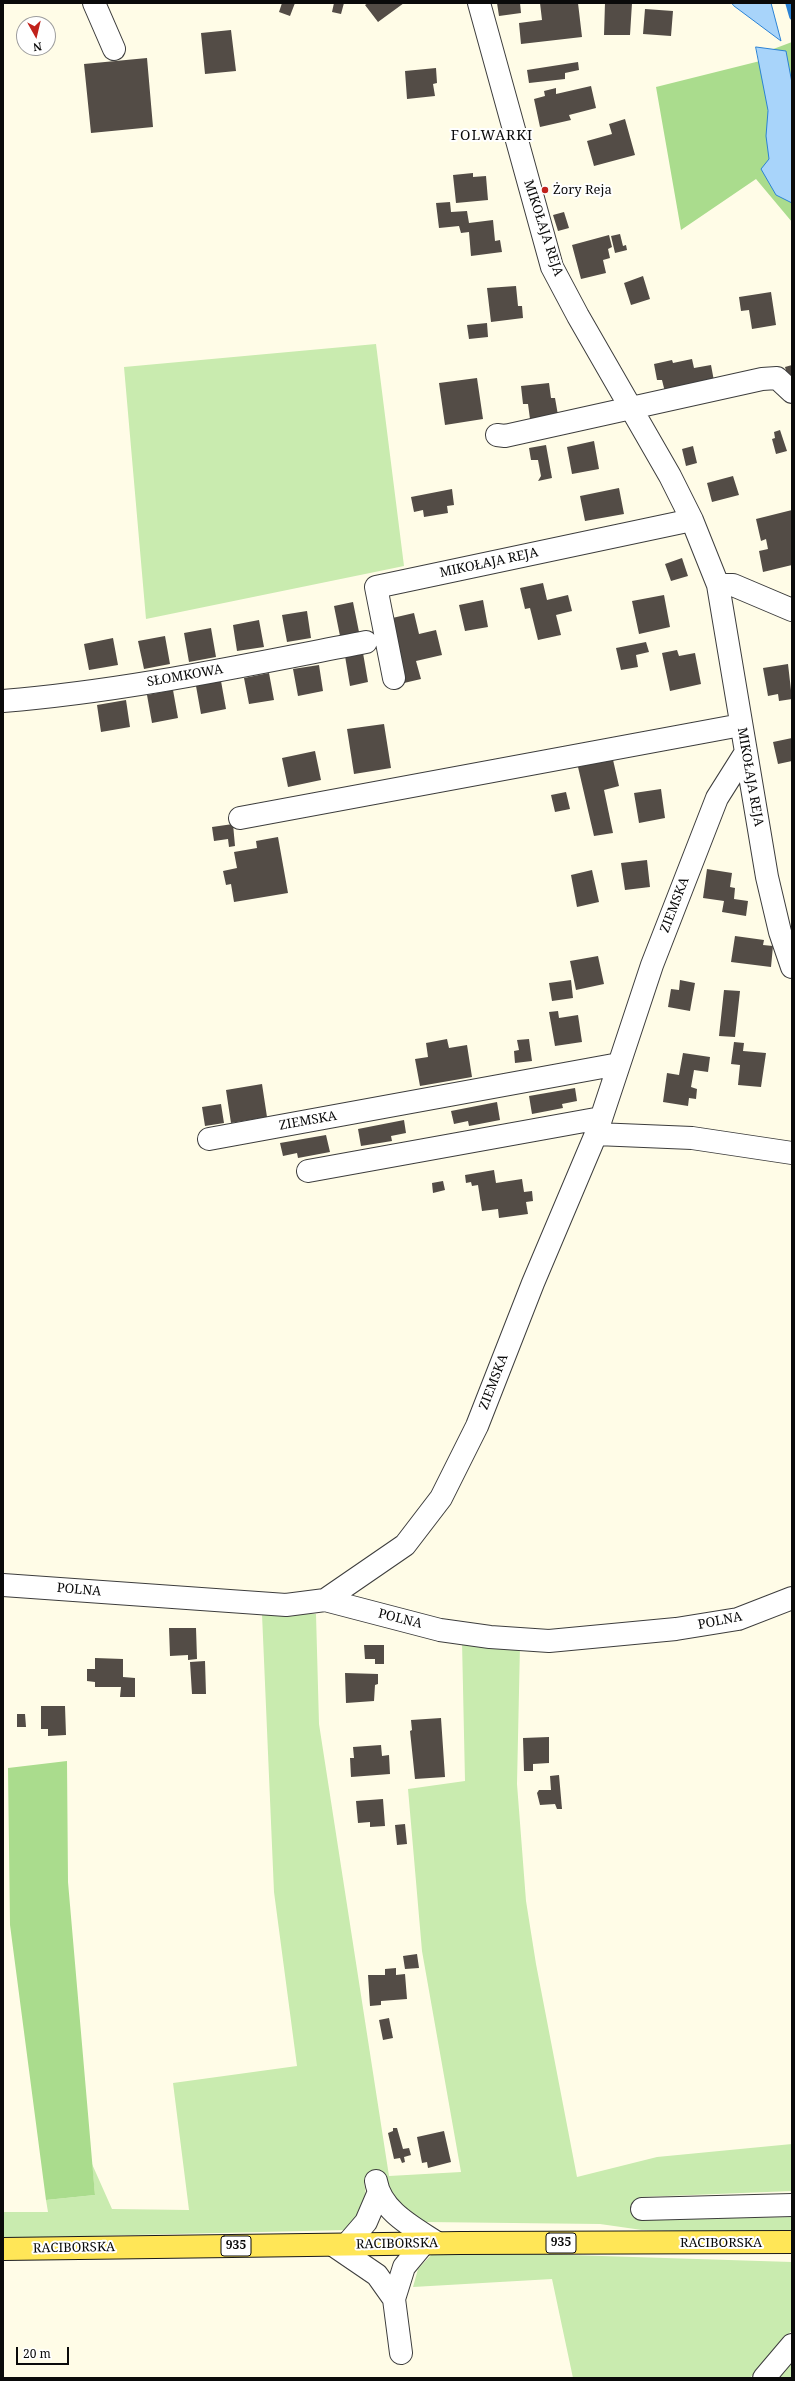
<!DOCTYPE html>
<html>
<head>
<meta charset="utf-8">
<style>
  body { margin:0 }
  #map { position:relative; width:795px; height:2381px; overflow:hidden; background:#fffce7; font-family:"Noto Serif",serif }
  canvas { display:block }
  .frame { position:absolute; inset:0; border:4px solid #0a0a0a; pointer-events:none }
  .north { position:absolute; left:16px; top:16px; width:40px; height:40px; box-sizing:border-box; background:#fff; border:1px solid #9d9d9d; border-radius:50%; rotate:172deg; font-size:11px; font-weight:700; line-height:16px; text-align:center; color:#0a0a0a }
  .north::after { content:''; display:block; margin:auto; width:14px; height:18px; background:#c1221b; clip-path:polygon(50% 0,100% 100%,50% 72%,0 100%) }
  .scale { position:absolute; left:16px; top:2347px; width:53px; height:18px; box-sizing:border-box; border:2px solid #0a0a0a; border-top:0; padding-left:5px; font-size:12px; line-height:14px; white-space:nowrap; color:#0a0a0a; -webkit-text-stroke:3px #fff; paint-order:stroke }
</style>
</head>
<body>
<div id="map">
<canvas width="795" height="2381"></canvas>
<div class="frame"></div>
<div class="north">N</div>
<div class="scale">20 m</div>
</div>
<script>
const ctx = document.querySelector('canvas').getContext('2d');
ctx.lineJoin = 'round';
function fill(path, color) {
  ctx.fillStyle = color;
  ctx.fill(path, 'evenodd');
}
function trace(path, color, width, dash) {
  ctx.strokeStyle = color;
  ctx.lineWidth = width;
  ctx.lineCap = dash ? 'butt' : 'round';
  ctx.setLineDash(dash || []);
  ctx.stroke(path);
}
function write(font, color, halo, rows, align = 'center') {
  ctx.font = font + ' "Noto Serif",serif';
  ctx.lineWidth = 4;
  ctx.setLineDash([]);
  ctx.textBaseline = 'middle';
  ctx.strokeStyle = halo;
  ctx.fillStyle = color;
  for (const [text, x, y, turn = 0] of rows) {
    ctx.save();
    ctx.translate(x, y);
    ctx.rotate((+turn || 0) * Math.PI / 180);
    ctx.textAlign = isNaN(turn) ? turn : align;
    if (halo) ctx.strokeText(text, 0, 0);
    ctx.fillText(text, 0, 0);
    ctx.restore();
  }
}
const green = new Path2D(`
  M376 344 404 566 146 619 124 367Z
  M262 1614H316L319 1724 389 2176 461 2172 422 1951 408 1789 465 1781 462 1641 520 1645 517 1784 526 1901 536 1964 577 2177 657 2157 792 2144V2191L641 2197 642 2219 792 2217V2234L642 2230 600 2224 426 2222C403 2216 391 2197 383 2177L364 2183C369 2205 363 2215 347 2230L3 2238V2212H48L46 2200 95 2195 92 2164 112 2209 189 2210 173 2083 297 2066 274 1892Z
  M475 2252 792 2262V2330L750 2378H573L552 2279 413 2287 418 2269 432 2254Z
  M792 2358V2378H775Z`);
const forest = new Path2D(`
  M792 42V222L756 179 681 230 656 87 760 61 768 51Z
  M67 1761 68 1882 95 2195 46 2200 10 1925 8 1768Z`);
const water = new Path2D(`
  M732 3H771L781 41 734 6Z
  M756 47 786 51 792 83V203L776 195 761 169 769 159 766 136 768 111Z`);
const stream = new Path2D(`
  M788 3 792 17`);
const building = new Path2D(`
  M282 3H295L290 16 279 12Z
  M334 3H344L341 14 332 12Z
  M368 3H404L378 22 365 5Z
  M497 3H520L521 13 499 16Z
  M540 3H578L582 37 521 44 519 23 542 20Z
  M605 3H632L630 35H604Z
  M645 9 673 11 671 36 643 34Z
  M231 30 236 71 205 74 201 33Z
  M147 58 153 127 91 133 84 64Z
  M578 62 579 70 565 73V79L529 83 527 70Z
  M436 68 437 83 433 84 435 96 407 99 405 71Z
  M591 86 596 108 569 115 571 120 540 127 534 99 545 96 544 91 556 88V94Z
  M625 119 635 155 594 166 587 141 612 134 609 124Z
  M473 173V177L486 176 488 200 456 203 453 175Z
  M450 202 451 212 467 211 469 223 493 220 495 241 500 240 502 252 471 256 469 232 461 233 459 226 439 228 436 203Z
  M564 212 569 228 558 231 553 215Z
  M620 234 623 246 626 245 627 250 615 253 611 236Z
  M609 235 612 247 608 249 610 258 603 260 606 273 581 279 572 245Z
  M643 276 650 299 631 305 624 283Z
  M516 286 518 306H522L523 318 491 322 487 288Z
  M771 292 776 325 752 329 749 310 741 311 739 297Z
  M487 323 488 337 469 339 467 325Z
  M692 359 694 368 711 365 714 381 665 392 662 380H657L654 364 672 360 673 363Z
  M792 365V376L788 378 785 367Z
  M477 378 483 419 445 425 439 383Z
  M549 383 551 398H555L558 415 530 419 528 404H523L521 386Z
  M780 430 787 451 776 454 772 439 775 438 774 432Z
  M594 441 599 469 572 474 567 447Z
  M546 445 552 478 538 481 541 476 538 460H531L529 448Z
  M693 446 697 463 686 466 682 449Z
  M733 476 739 495 712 502 707 483Z
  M619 488 624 514 585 521 580 496Z
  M452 489 454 505 447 506 448 513 424 517 423 510 414 512 411 497Z
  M792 510V565L763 572 759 551 768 549 766 539 761 541 756 519Z
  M682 558 688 576 671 581 665 564Z
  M543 583 547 600 568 595 572 611 556 615 561 635 538 640 530 608 525 609 520 588Z
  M664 595 670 627 639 634 632 601Z
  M483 600 488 627 465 631 459 605Z
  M353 602 359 632 340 636 334 606Z
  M307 611 311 638 287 642 282 615Z
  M414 613 419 634 436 630 442 655 416 661 421 679 404 683 388 619Z
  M259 620 264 647 237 651 233 625Z
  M211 628 216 657 189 662 184 633Z
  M165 636 170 664 144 669 138 641Z
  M113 638 118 665 89 670 84 644Z
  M646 642 649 652 636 655 638 667 621 670 616 648Z
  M677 650 679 656 695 653 701 684 670 691 662 653Z
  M363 653 368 682 350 686 345 656Z
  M788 664 792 699 779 701 778 694 768 696 763 668Z
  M319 665 323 691 298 696 293 669Z
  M269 673 274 700 249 704 244 678Z
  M221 681 226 709 201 714 196 686Z
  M173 690 178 718 152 723 147 695Z
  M126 700 130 727 101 732 97 705Z
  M384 724 391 768 354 774 347 729Z
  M792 738V761L778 764 773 742Z
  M315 751 321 780 288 787 282 758Z
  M611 751 619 786 604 790 613 833 594 836 578 767 587 765 586 755Z
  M661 789 665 818 639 823 634 793Z
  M566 792 570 809 555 812 551 795Z
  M233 824 235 846 229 847 228 839 214 841 212 827Z
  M278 837 288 893 234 902 231 884 226 885 223 871 237 868 234 852 257 848 256 841Z
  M647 860 650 887 625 890 621 863Z
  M707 869 732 873 730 887 735 888 734 899 748 901 746 916 722 912 724 901 703 898Z
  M592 870 599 902 577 907 571 875Z
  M735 936 764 940 763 945 773 946 771 967 731 962Z
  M598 956 604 984 576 990 570 961Z
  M571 980 573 998 552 1001 549 983Z
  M680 980 695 983 690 1011 668 1007 671 989 679 990Z
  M724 990 740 991 735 1037 719 1036Z
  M558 1011 559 1018 578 1015 582 1042 555 1046 549 1012Z
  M447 1039 449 1048 467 1045 472 1077 420 1086 415 1059 428 1057 426 1043Z
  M529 1039 532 1061 515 1063 514 1051 519 1050 517 1040Z
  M734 1042 744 1043 743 1051 766 1053 761 1087 738 1085 740 1065 731 1064Z
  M683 1053 710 1057 708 1072 694 1070 691 1087 697 1089 696 1099 689 1098 688 1106 663 1102 667 1073 679 1075Z
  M262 1084 267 1117 231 1123 226 1090Z
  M575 1088 577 1101 562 1104 563 1108 532 1114 529 1096Z
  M497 1102 500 1120 469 1126 468 1121 454 1124 451 1111Z
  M221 1104 224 1123 205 1126 202 1107Z
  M404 1120 406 1133 391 1136 392 1141 361 1146 358 1129Z
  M326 1135 330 1152 298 1158 297 1153 283 1156 280 1143Z
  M494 1170 496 1183 522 1179 524 1192 532 1191 533 1201 526 1202 528 1214 499 1218 498 1209 482 1211 478 1185 472 1186 471 1182 466 1183 465 1175Z
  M443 1181 445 1190 433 1193 432 1183Z
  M169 1628H196L197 1659 188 1660V1655L170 1656Z
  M364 1645H384V1664H375V1659H365Z
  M95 1658 123 1659V1677L135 1678V1697H120L121 1687H95V1682L87 1681V1669H95Z
  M205 1661 206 1694H192L190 1662Z
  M345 1673 378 1674V1684L375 1685 374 1701 346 1703Z
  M41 1706H65L66 1735 48 1736V1729H41Z
  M17 1714H25L26 1727H17Z
  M441 1718 445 1777 415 1779 410 1731 412 1730 411 1720Z
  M549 1737V1763L533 1764V1771H524L523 1738Z
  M381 1745 382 1756 389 1755 390 1774 351 1777 350 1758H354L353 1747Z
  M559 1775 562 1809H557L555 1804 540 1805 537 1793 539 1790H551L550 1776Z
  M383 1799 385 1826 370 1827V1822L358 1823 356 1801Z
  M405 1824 407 1844 397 1845 395 1825Z
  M417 1954 419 1968 405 1969 403 1956Z
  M396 1968V1975L405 1974 407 1999 381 2001V2005L370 2006 368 1975H385V1969Z
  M389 2018 393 2038 383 2040 379 2020Z
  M393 2128H397L403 2149 409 2148 411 2155 404 2157 405 2162 402 2163 400 2158 394 2159 388 2133 393 2131Z
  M444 2131 451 2162 428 2168 427 2162 422 2163 417 2137Z`);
const minor = new Path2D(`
  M94 3 114 49
  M479 3 552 267 578 316 670 476 692 520 718 585 767 877 780 932 792 967
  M497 435 505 436 762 379 777 378 792 392
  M718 585H733L792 610
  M394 678 376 587 692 520
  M3 701C126 691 246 665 366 642
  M240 818 741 725
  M596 1134 692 1138 792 1153
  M209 1139 619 1064
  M308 1171 601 1118
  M3 1585 286 1605 325 1600 440 1630 490 1637 549 1641 676 1629 738 1619 792 1598
  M325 1600 405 1545 441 1498 477 1426 533 1283 596 1134 652 965 717 798 746 752
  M376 2181C381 2211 413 2227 437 2243
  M642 2209 792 2205
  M347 2244 366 2222 378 2194
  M333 2245 377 2275 394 2299
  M401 2353 394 2299 404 2267 424 2243
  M764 2378 792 2345`);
const major = new Path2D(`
  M3 2249 460 2243 792 2242`);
const markers = [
  [545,190,4,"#c1221b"]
];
const shields = [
  [561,2243,30],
  [236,2246,30]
];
const shieldNames = [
  ["935",561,2243],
  ["935",236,2246]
];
const poiNames = [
  ["Żory Reja",553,190]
];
const streetNames = [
  ["MIKOŁAJA REJA",543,228,72],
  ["MIKOŁAJA REJA",489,563,-12],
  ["SŁOMKOWA",185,676,-10],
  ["MIKOŁAJA REJA",750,777,80],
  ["ZIEMSKA",675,905,-69],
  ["ZIEMSKA",308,1121,-10],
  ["ZIEMSKA",494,1382,-69],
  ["POLNA",79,1590,5],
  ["POLNA",400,1619,14],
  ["POLNA",720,1621,-11],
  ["RACIBORSKA",721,2243],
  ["RACIBORSKA",397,2244,-1],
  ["RACIBORSKA",74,2248,-1]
];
const neighbourhoodNames = [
  ["FOLWARKI",492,136]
];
fill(green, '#c9ebaf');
fill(forest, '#aadc8d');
fill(water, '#a8d4fa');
trace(water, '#2b82d5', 1);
trace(stream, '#2b82d5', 5.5);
fill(building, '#534c46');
trace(minor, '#3d3d3d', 24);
trace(major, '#1b1b1b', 24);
trace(minor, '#fff', 22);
trace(major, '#ffe657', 22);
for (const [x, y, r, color] of markers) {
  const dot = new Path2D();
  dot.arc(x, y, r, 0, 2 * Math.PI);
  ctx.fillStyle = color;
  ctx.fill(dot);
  trace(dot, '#fff', 1.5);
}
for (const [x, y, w] of shields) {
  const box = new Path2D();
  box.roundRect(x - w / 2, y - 10, w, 20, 3);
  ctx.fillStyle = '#fff';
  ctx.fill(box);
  trace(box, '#0a0a0a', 1);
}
write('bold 12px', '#0a0a0a', null, shieldNames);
write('13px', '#0a0a0a', '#fff', poiNames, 'left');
write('13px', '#0a0a0a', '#fff', streetNames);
ctx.letterSpacing = '1px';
write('14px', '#0a0a0a', '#fff', neighbourhoodNames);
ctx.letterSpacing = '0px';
</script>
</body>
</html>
